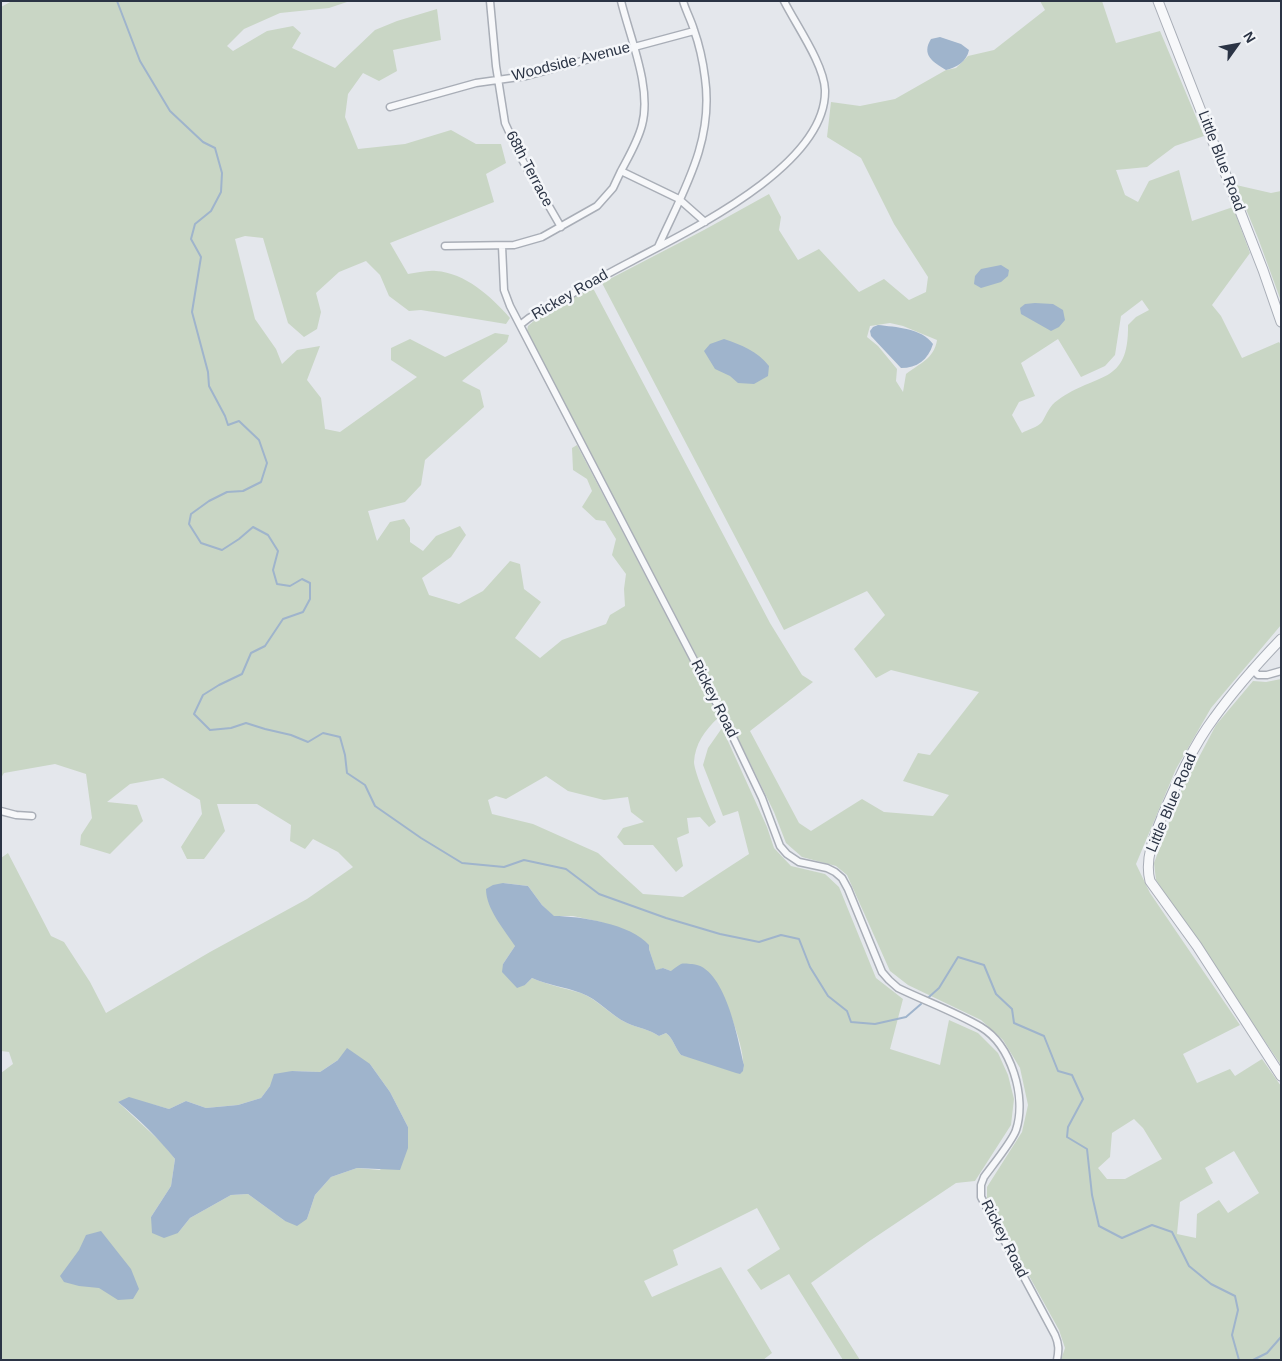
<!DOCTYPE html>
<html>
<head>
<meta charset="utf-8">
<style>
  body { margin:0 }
  #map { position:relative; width:1282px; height:1361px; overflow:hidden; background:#e4e7ec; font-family:Arial,sans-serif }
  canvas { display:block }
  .frame { position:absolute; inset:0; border:2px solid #2b3445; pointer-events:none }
  .north { position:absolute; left:1212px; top:20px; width:50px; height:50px; -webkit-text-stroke:4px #f4f6f9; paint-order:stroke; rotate:58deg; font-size:14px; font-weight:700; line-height:20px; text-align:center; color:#2b3445 }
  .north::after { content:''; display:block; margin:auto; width:18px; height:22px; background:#2b3445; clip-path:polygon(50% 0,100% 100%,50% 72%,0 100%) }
</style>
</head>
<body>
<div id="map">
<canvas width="1282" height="1361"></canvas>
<div class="frame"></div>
<div class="north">N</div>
</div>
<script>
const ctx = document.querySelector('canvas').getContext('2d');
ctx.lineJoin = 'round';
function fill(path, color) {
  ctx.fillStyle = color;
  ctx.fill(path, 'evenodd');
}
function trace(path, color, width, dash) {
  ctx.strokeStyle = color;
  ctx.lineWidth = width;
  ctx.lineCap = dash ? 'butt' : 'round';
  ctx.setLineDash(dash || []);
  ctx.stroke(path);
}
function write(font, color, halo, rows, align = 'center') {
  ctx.font = font + ' Arial,sans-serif';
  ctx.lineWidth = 5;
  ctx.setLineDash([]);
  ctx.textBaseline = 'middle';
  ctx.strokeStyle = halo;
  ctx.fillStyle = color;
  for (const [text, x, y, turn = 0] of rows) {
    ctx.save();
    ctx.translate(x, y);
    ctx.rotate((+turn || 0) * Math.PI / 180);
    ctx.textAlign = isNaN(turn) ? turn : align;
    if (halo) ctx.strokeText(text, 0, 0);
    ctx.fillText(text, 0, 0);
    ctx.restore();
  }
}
const green = new Path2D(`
  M12 1H350L329 8 280 13 244 29 227 46 233 51 267 31 293 26 301 33 292 48 335 68 375 30 397 21 437 9 441 40 393 50 397 71 379 81 363 73 348 94 345 117 358 149 405 144 451 130 476 144H501L506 163 486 174 494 202 390 243 408 274C417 273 427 270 436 271 465 273 491 296 510 318L506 324 421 310 409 311 389 296 380 275 366 261 339 272 316 293 321 312 317 329 304 337 288 323 263 238 245 236 235 239 255 319 276 349 282 364 297 350 320 346 307 380 321 398 325 429 340 432 417 377 391 360V348L410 339 445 357 495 333 509 335 507 342 462 381 480 390 484 407 425 460 421 485 405 502 368 511 377 541 390 522 404 519 410 528V542L423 551 436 536 460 526 466 535 451 557 422 578 429 595 459 604 483 591 510 561 520 564 524 589 541 602 515 638 540 658 562 640 606 624 610 615 625 606 624 589 626 574 612 555 616 539 605 521 596 520 582 507 592 491 587 479 573 470 572 448 577 445 718 714V718C705 730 695 744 694 762 694 772 711 811 716 822L709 827 700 817 687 818 689 833 677 838 683 866 676 872 653 845H624L617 837 623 828 644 822 631 812 628 797 604 800 568 791 546 776 506 799 496 796 488 800 492 814 533 824 598 853 643 894 683 897 749 854 738 811 723 816 703 765 708 748 722 728 767 827 774 848 791 866 825 874 839 887 876 978 903 999 890 1049 940 1065 949 1020 978 1033 998 1053 1008 1075 1014 1099 1011 1125 975 1181 956 1183 868 1242 811 1283 860 1360H843L789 1274 761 1290 747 1270 780 1249 757 1208 673 1250 678 1265 644 1281 652 1297 721 1267 772 1353 763 1360H1V1073L13 1064 9 1052 1 1051V858L8 853 51 936 64 942 90 982 106 1013 210 952 307 899 353 867 338 852 313 839 305 849 290 841 291 825 257 804H217L225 831 204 859H187L181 847 202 814 200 800 163 778 130 784 107 802 137 805 143 821 110 854 80 845 81 835 92 818 86 774 55 764 4 773 1 778V7ZM503 883 528 886 542 905 553 916H573L601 922 649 949 656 971 663 968 671 971 724 998C731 1016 746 1052 743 1071L681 1055C675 1048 673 1038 666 1033L659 1036C649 1029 638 1028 627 1023 610 1015 597 999 581 993 564 988 548 985 532 978L525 985 503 964 515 946ZM338 1060 370 1064 390 1092 408 1127 380 1170 357 1168 331 1177 315 1195 307 1219 285 1221 248 1194 231 1195 190 1218 178 1233 151 1217 171 1186 175 1159 163 1144 118 1102 151 1104 169 1109 186 1101 206 1108 238 1105 261 1098 270 1086 292 1071 320 1072Z
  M1040 1H1102L1116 43 1160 31 1204 136 1175 146 1147 167 1116 170 1125 195 1138 202 1149 181 1179 170 1192 221 1233 207 1250 253 1212 305 1221 316 1242 358 1279 342 1281 345V625L1211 708 1176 769 1136 864 1150 893 1240 1025 1183 1054 1197 1083 1230 1069 1235 1076 1262 1059 1281 1086V1360H1061L1065 1348 1059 1330 987 1200V1187L1022 1132 1028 1105 1020 1068 1003 1040 981 1020 908 985 890 971 847 875 836 866 802 857 786 843 774 812 716 693 527 331 528 326 535 320 590 288 594 290 770 623 802 675 813 682 750 731 799 823 811 831 862 799 884 812 933 816 949 795 903 781 918 753 930 755 979 692 891 670 876 678 854 649 885 615 867 591 784 630 602 283 704 230 769 194 781 217 779 230 798 260 819 249 859 292 884 279 909 300 926 292 928 277 894 224 861 158 827 137 831 102 860 106 895 99 946 70 956 68 968 56 994 50 1045 10ZM1142 300 1149 310 1136 317 1128 325C1129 386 1096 372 1058 400 1049 406 1047 414 1042 422 1038 427 1027 430 1022 433L1012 415 1019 402 1035 396 1021 363 1058 339 1081 377 1105 366 1115 355 1121 316ZM890 323 903 326 937 340C934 359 920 363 906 374L903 392 896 381 897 369 878 346 867 337 870 326ZM1134 1119 1143 1128 1162 1159 1125 1179H1107L1098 1168 1110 1157 1112 1133ZM1234 1151 1259 1193 1228 1213 1219 1200 1197 1214 1196 1238 1177 1234 1180 1202 1213 1183 1205 1168Z
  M1236 185 1271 193 1281 191V301L1258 238Z
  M1281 679V1065L1156 880 1154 863 1180 793 1216 725 1253 681 1266 682Z`);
const water = new Path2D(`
  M940 37 961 44 969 50C967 61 956 68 946 70 933 62 921 55 931 39Z
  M1001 265 1009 270 1008 276 1001 282 981 288 974 284 975 276 981 269Z
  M1035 303 1053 304 1063 310 1065 320 1059 327 1051 331 1021 314 1020 308 1025 304Z
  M878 325C895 327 922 328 933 344 928 360 917 368 901 368L871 336 870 331 873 327Z
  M724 339C742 345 757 351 769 366L768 376 754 384 738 383 730 376 715 369 704 351 710 344Z
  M503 883 528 886 542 905 554 916C580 916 631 924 649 945V949L656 970 663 968 671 971C674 969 677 966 681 964 684 963 689 964 692 964 725 966 738 1039 744 1065L743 1071 740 1074 736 1073 681 1055C675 1048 673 1038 666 1033L659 1036C649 1029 638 1028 627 1023 610 1015 598 999 581 993 565 987 548 985 532 978L525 985 517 988 502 972 503 964 515 946C504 929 486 909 486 889L493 885Z
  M347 1048 370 1064 390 1092 408 1127V1148L400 1170 357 1168 331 1177 315 1195 307 1219 297 1226 285 1221 248 1194 231 1195 190 1218 178 1233 164 1238 152 1233 151 1217 171 1186 175 1159C158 1138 139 1119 118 1102L129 1097 169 1109 186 1101 206 1108 238 1105 261 1098 270 1086 274 1074 292 1071 320 1072 338 1060Z
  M101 1231 131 1269 139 1289 133 1299 118 1300 99 1288 79 1286 64 1282 60 1276 79 1250 86 1235Z`);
const stream = new Path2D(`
  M117 1 140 61 170 111 203 142 215 148 222 173 221 192 211 211 195 224 191 239 201 257 192 312 208 372 209 386 225 416 228 425 239 421 259 440 267 463 261 482 243 491 227 492 209 501 191 514 189 524 201 543 222 550 239 539 253 527 268 535 278 551 273 570 277 584 290 586 302 579 310 583V599L303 612 283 619 265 646 251 653 242 674 219 685 203 695 194 714 210 730 231 728 246 723 265 729 291 735 308 742 323 733 340 737 345 755 347 773 365 785 375 806 421 838 462 863 504 867 524 860 566 869 599 894 666 918 720 934 759 942 781 935 799 939 810 967 828 996 847 1011 851 1022 875 1024 906 1017 921 1004
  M929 997 939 988 958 957 984 965 996 994 1012 1009 1014 1023 1044 1036 1058 1071 1072 1075 1083 1099 1068 1127 1067 1137 1087 1149 1092 1195 1099 1226 1122 1238 1152 1225 1172 1232 1189 1266 1211 1284 1235 1296 1238 1310 1232 1335 1239 1360
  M1253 1360 1267 1353 1281 1337`);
const minor = new Path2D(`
  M490 1 496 66 505 123 520 156 561 227
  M621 1C630 38 652 88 642 125 638 141 629 156 621 171
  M390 107 476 83 526 76 694 31
  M445 246 514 245 542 237 597 206 613 188 621 171 679 199 705 222
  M502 246 504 290 510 306 720 710 762 798 780 846 787 854 799 862 827 868 835 872 842 878 848 889 882 972 889 980 898 988C925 1001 955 1012 981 1027 1011 1045 1027 1097 1016 1130 1013 1140 992 1166 984 1177L981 1185V1197L1055 1335C1059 1344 1059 1350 1057 1360
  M658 247C683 191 714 142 705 78 703 62 699 44 694 30 691 20 686 11 683 1
  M520 325 529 318C563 299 597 279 632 261 688 231 827 166 825 90 824 64 796 25 784 1
  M1252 669 1258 675H1267L1281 671
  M1 811 16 815 32 816`);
const tertiary = new Path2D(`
  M1158 1 1263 270 1281 322
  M1281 639C1257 664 1234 690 1214 718 1193 746 1178 780 1164 812 1155 834 1144 858 1150 881L1197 946 1281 1076`);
const streetNames = [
  ["Woodside Avenue",571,62,-14],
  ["Little Blue Road",1221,161,69],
  ["68th Terrace",529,169,62],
  ["Rickey Road",570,295,-30],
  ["Rickey Road",714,699,63],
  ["Little Blue Road",1172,803,-67],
  ["Rickey Road",1004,1239,63]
];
fill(green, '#c9d6c5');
fill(water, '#9fb4cc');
trace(stream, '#9fb4cc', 2);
trace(minor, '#a9aeb7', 9);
trace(tertiary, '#a9aeb7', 11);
trace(minor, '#f7f8fa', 6);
trace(tertiary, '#f7f8fa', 9);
write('15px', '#2b3445', '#f4f6f9', streetNames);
</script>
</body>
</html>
